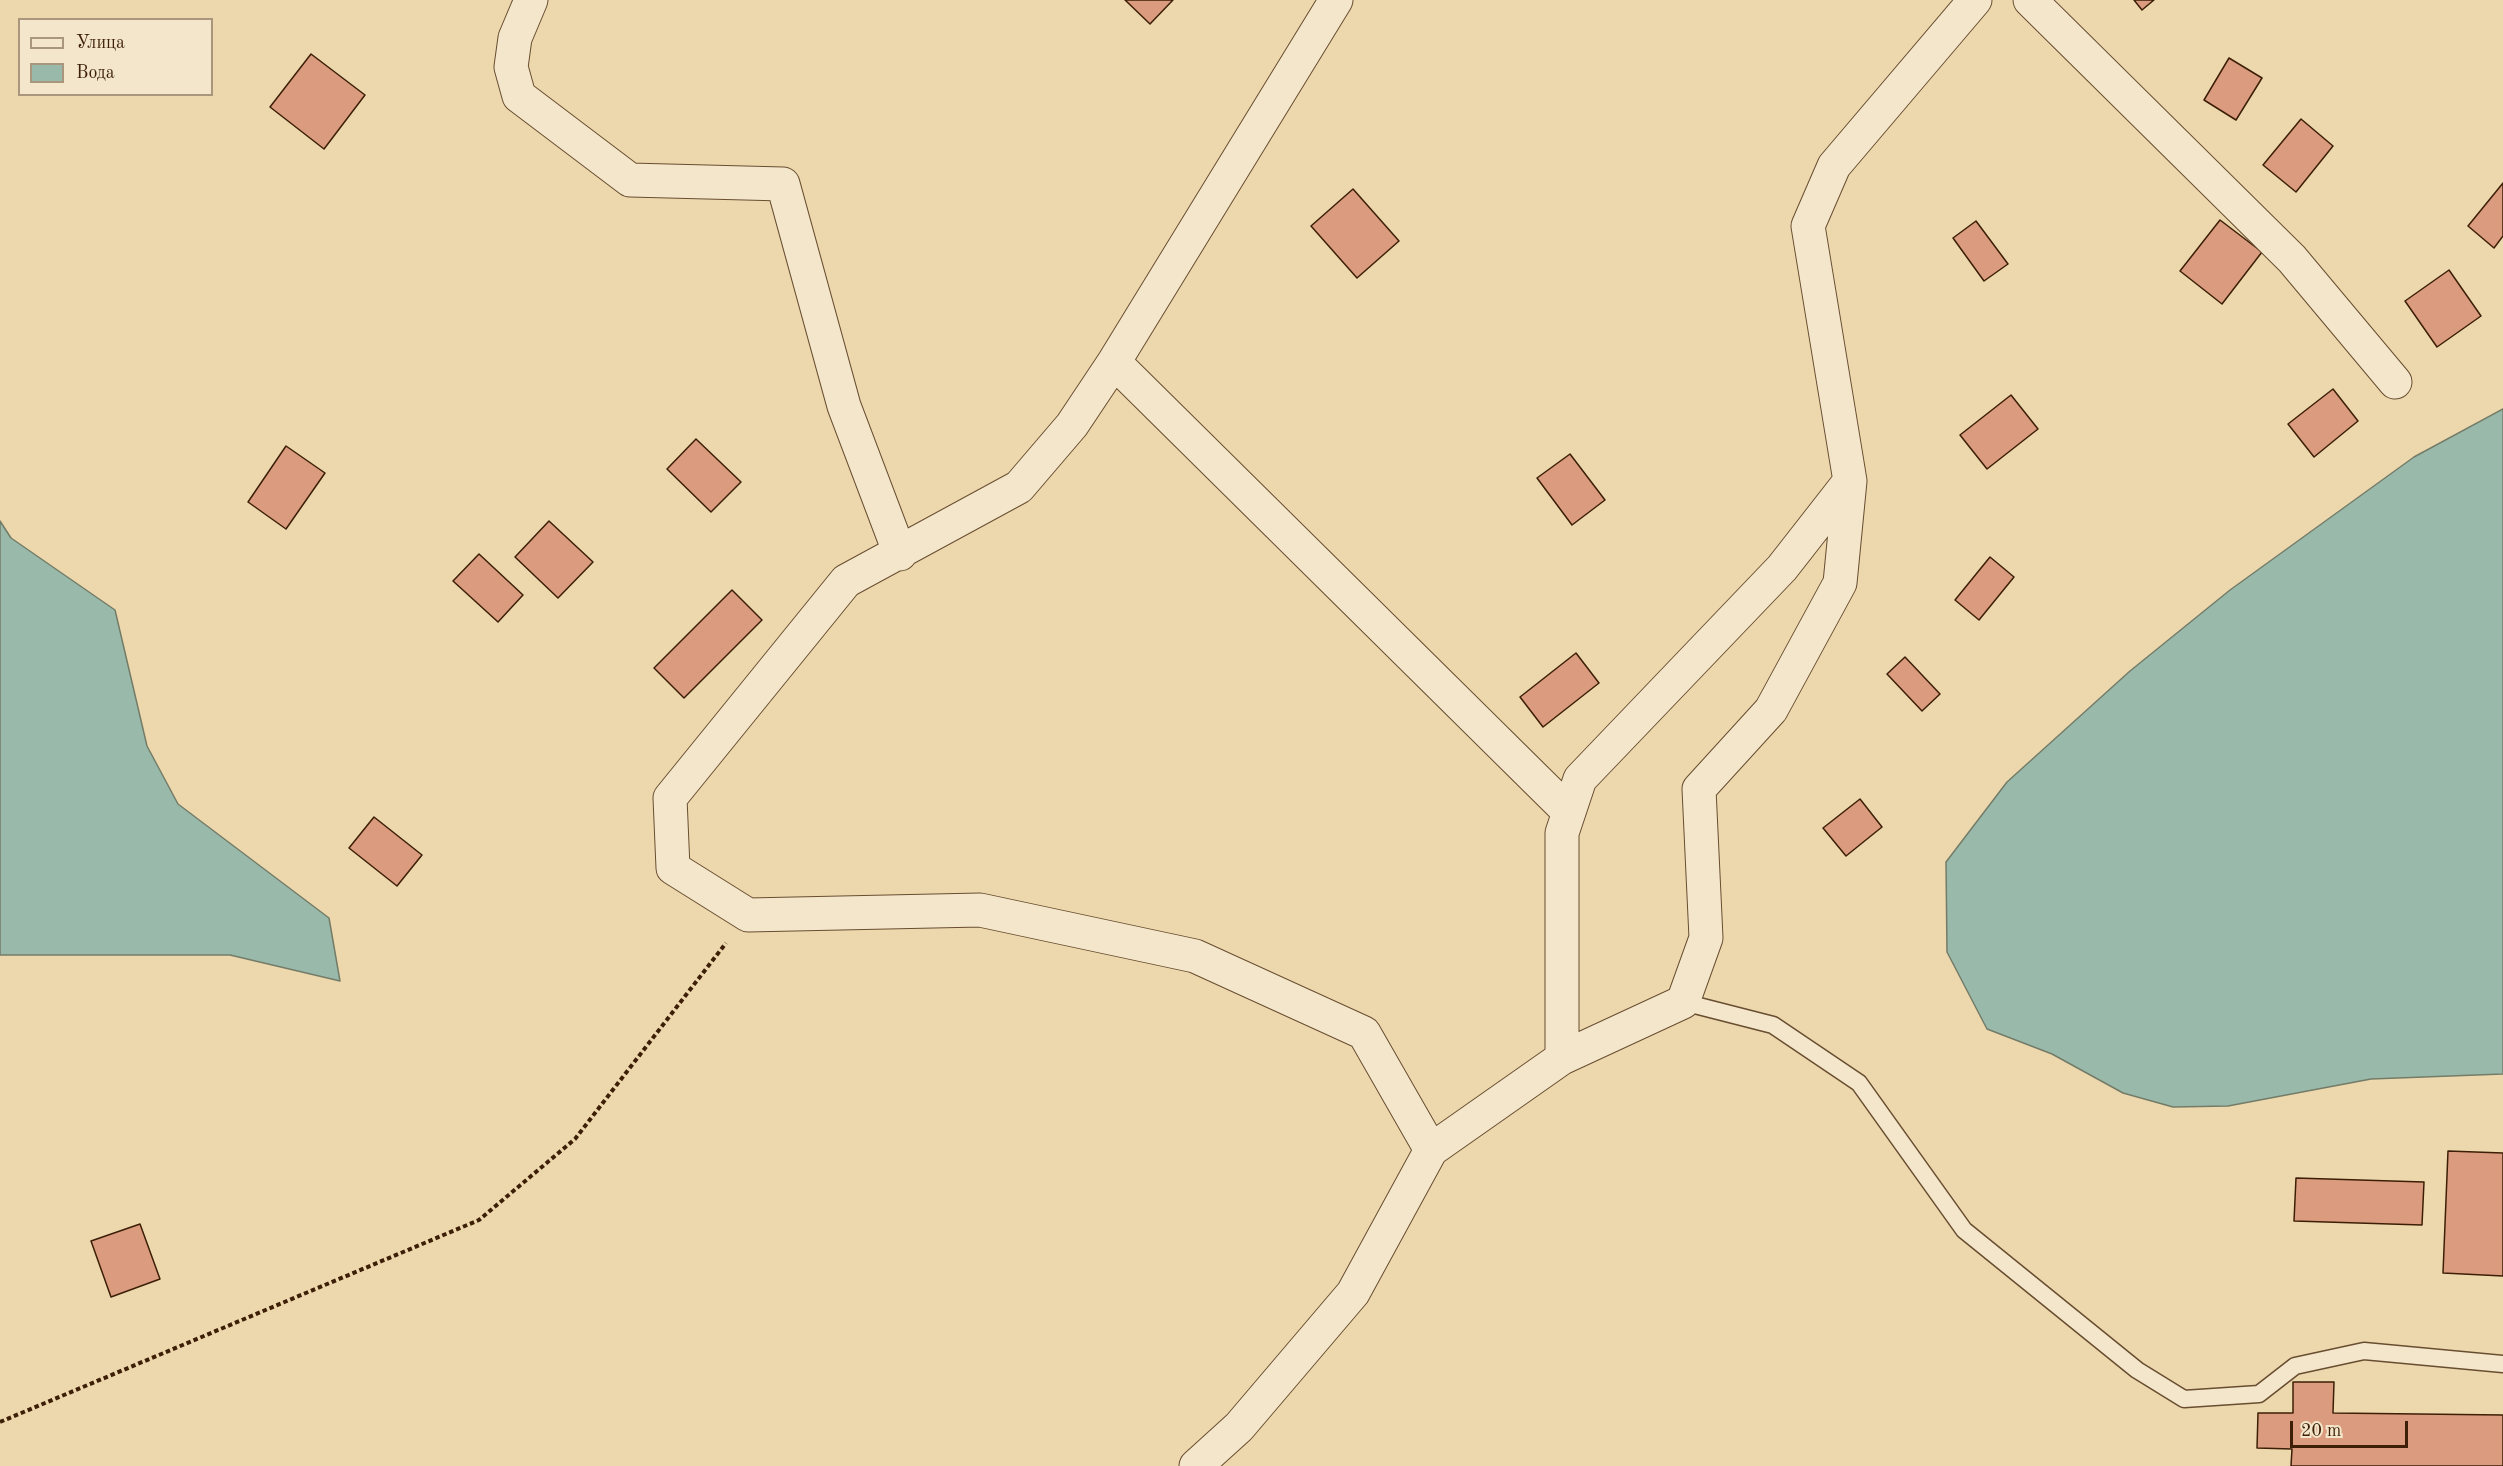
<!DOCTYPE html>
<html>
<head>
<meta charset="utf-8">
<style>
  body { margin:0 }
  #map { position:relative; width:2503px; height:1466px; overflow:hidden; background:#edd8ae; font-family:"Old Standard TT",serif }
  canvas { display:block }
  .legend { position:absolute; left:18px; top:18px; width:195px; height:78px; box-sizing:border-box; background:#f3e6ca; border:2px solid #aa967c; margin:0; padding:8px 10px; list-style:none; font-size:18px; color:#3c1f06 }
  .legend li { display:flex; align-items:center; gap:12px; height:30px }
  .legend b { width:30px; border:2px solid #aa967c }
  .scale { position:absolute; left:2290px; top:1421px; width:118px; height:27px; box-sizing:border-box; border:3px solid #3c1f06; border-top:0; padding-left:8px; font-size:18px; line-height:21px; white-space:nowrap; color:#3c1f06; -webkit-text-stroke:4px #f3e6ca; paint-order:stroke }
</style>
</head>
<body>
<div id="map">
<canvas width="2503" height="1466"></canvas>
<ul class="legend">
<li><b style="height:8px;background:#f3e6ca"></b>Улица</li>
<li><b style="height:16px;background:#99baaa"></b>Вода</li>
</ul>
<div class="scale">20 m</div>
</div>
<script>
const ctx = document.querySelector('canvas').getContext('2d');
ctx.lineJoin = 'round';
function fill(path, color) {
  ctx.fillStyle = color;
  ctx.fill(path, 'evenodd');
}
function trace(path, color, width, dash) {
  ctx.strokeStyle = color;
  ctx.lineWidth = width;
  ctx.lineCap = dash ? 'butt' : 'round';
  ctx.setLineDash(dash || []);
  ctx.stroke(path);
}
const water = new Path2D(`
  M2503 409V1074L2371 1079 2228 1106 2173 1107 2123 1093 2052 1054 1987 1029 1947 952 1946 862 2007 782 2130 671 2230 590 2414 457Z
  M0 521 11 538 115 610 147 746 178 804 329 918 340 981 230 955H0Z`);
const building = new Path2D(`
  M1125 0H1173L1150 24Z
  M2134 0H2154L2142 10Z
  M311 54 365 95 324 149 270 107Z
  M2229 58 2262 78 2236 120 2204 100Z
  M2301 119 2333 146 2296 192 2263 165Z
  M2503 183V236L2494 248 2468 226Z
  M1353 189 1399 241 1357 278 1311 226Z
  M2220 220 2262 252 2222 304 2180 271Z
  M1976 221 2008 264 1984 281 1953 238Z
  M2449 270 2481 316 2437 347 2405 301Z
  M2333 389 2358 421 2314 457 2288 424Z
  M2011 395 2038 429 1987 469 1960 435Z
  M696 439 741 482 711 512 667 469Z
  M286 446 325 473 286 529 248 502Z
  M1570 454 1605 500 1572 525 1537 478Z
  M549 521 593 562 558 598 515 557Z
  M479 554 523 595 498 622 453 581Z
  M1990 557 2014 577 1979 620 1955 600Z
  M732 590 762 620 684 698 654 668Z
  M1576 653 1599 683 1543 727 1520 697Z
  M1905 657 1940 694 1922 711 1887 674Z
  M1860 799 1882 827 1846 856 1823 828Z
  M374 817 422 855 397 886 349 848Z
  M2448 1151 2503 1153V1276L2443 1273Z
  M2296 1178 2424 1182 2422 1225 2294 1221Z
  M140 1224 160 1279 111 1297 91 1241Z
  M2293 1382H2334L2333 1413 2503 1415V1466H2291L2292 1449 2257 1448 2258 1413H2293Z`);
const path = new Path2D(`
  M0 1422 479 1220 575 1139 726 943`);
const lane = new Path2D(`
  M1683 1002 1773 1025 1859 1083 1964 1230 2137 1370 2184 1399 2259 1394 2295 1366 2364 1351 2503 1364`);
const street = new Path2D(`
  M531 0 515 38 511 67 519 96 630 180 783 184 844 406 900 554
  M1336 0 1114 362 1072 425 1019 487 846 581 670 798 673 868 748 915 980 910 1195 956 1364 1033 1431 1150
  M2030 0 2292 259 2395 382
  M1114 362 1569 812
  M1562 1058V833L1580 779 1782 568 1850 481
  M1196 1466 1239 1427 1353 1293 1431 1150 1562 1058 1683 1002 1706 938 1699 789 1771 710 1840 583 1850 481 1808 226 1834 166 1975 0`);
fill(water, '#99baaa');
trace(water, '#747c68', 1.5);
fill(building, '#db9b7e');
trace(building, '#3c1f06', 1.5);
trace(lane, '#684d30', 19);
trace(street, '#684d30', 35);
trace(path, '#3c1f06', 4, [4.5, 3]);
trace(lane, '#f3e6ca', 16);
trace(street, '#f3e6ca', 33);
</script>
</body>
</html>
